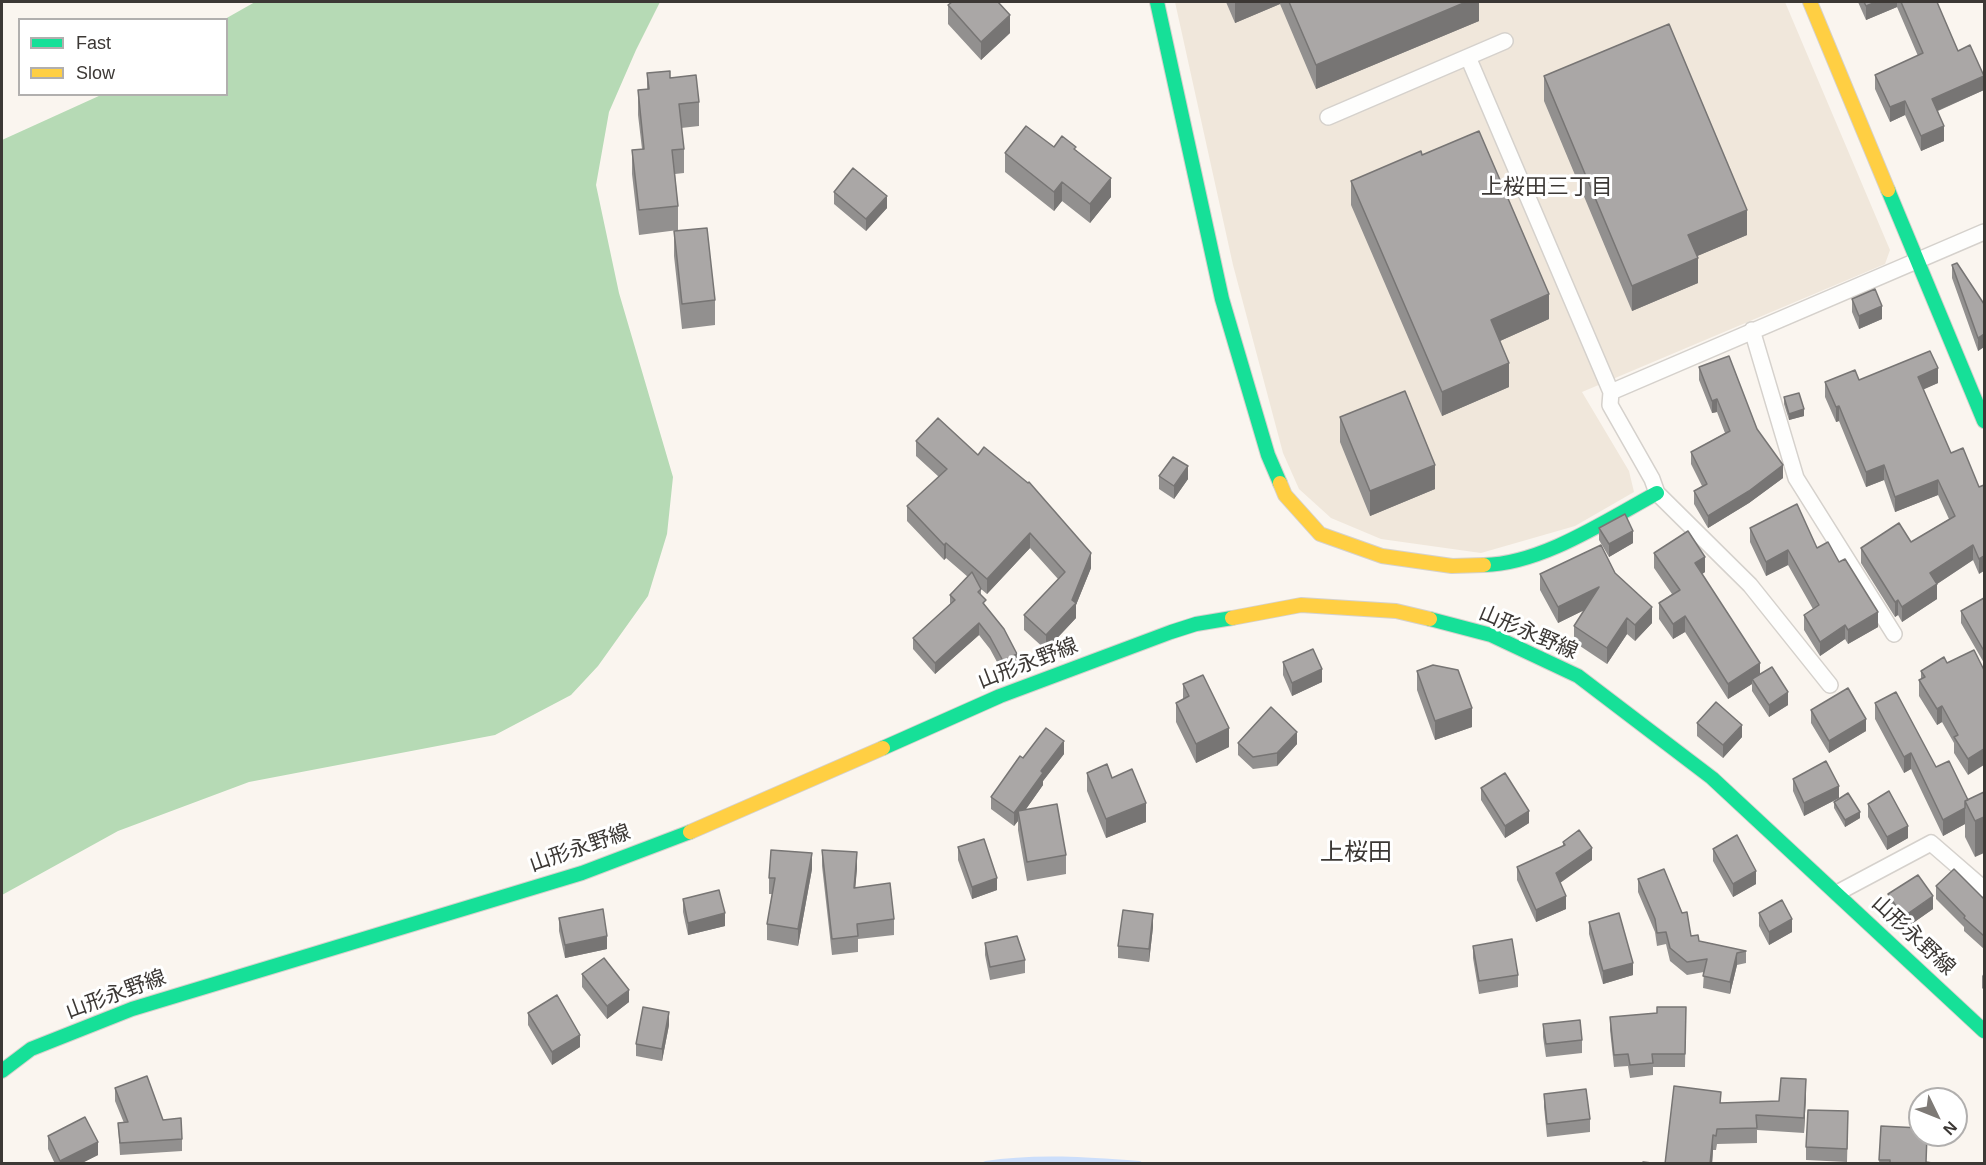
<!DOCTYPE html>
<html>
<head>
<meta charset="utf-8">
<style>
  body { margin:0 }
  #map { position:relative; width:1986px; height:1165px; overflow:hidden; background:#faf5ef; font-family:Helvetica,sans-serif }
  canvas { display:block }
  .frame { position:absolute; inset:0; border:3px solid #3c3835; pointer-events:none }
  .legend { position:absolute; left:18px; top:18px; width:210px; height:78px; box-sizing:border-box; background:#fff; border:2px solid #b1afae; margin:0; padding:8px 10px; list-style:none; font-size:18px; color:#3c3835 }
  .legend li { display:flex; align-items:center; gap:12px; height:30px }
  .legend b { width:30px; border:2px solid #b1afae }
  .north { position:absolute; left:1908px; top:1087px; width:60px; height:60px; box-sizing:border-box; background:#fff; border:2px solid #b1afae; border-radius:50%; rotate:133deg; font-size:16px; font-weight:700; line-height:24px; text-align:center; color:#3c3835 }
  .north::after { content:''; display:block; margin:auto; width:21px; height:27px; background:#7e7a76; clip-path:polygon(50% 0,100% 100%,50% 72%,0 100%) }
</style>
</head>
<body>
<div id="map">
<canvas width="1986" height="1165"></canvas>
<div class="frame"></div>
<ul class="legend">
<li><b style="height:8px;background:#16e098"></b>Fast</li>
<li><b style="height:8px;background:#ffcf43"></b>Slow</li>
</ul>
<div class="north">N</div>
</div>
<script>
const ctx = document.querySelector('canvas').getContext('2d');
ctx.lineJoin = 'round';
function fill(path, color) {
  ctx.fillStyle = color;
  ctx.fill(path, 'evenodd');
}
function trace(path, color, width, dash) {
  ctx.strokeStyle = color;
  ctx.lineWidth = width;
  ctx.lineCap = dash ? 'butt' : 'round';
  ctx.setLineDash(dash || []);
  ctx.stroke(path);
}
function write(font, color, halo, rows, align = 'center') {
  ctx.font = font + ' Helvetica,"Noto Sans JP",sans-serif';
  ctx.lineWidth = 6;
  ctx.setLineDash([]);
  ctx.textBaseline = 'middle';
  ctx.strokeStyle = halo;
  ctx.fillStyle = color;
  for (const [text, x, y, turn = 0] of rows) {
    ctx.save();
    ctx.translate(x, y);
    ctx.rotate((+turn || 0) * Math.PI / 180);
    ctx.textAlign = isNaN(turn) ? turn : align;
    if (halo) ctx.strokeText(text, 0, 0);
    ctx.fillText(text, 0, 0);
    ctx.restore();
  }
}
const built = new Path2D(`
  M1175 2H1785L1890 250 1885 264 1582 392 1629 471 1634 492 1575 526 1481 553 1381 539 1331 518 1299 489 1283 453 1233 265Z`);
const forest = new Path2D(`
  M255 2H660L636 50 609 112 596 185 619 293 673 477 667 534 648 596 598 666 571 695 495 735 249 782 118 831 2 895V140L101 95 226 94 225 19Z`);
const stream = new Path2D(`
  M986 1164C1036 1156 1089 1160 1139 1164`);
const street = new Path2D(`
  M1468 57 1611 392 1610 405 1652 479 1657 493 1750 585 1830 685
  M1328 117 1505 41
  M1752 330 1796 478 1894 634
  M1611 392 1984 232
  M1837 893 1931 843 1984 889`);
const fast = new Path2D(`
  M1157 2 1222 299 1268 455 1280 483
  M1888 190 1984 421
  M1484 565C1542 564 1607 520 1657 493
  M1430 619 1491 635 1578 676 1712 778 1984 1031
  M883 748 1000 696 1171 632 1196 624 1232 618
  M2 1071 31 1049 132 1009 582 873 690 832`);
const slow = new Path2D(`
  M1810 2 1888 190
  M1280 483 1285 495 1320 534 1382 556 1452 566 1484 565
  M1232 618 1301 605 1396 611 1430 619
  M690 832 883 748`);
const wall = new Path2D(`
  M1226 2H1479V21L1316 89 1280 4 1235 23Z
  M1858 2H1937L1958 51 1984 90 1938 111 1944 141 1921 151 1905 115 1890 122 1875 89V75L1918 56 1897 7 1866 20Z
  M948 5 1010 33 981 60 948 24Z
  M647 73 670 78 699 102V126L681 128 684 149V173L675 174 678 206V230L639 235 632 174V150L642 149 638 115V90L647 89Z
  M1544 76 1747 235 1697 256 1698 283 1632 311 1544 101Z
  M1054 147 1076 150 1111 197 1090 223 1062 201 1054 211 1005 172V153Z
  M1422 155 1549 319 1500 341 1509 387 1442 416 1351 205V181Z
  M834 192 887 208 866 231 834 204Z
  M674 231 715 300V325L682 329 674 256Z
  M1952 265 1984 304V347L1978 351 1952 278Z
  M1852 299 1882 319 1859 329 1852 312Z
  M1699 367 1757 429 1783 478 1749 503 1708 528 1694 504V491L1702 486 1691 464V452L1725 433 1717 412 1712 413 1699 380Z
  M1859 380 1938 383 1923 389 1951 453 1979 487V574L1973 560 1937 584V599L1902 622 1898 615 1895 617 1861 563V548L1911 542 1949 519 1938 495 1895 512 1884 480 1866 487 1839 421 1836 422 1825 397V382Z
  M1784 397 1804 416 1789 420 1784 404Z
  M1340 417 1435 489 1370 516 1340 442Z
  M916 441 1091 568 1076 605V618L1046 650 1024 630V615L1058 579 1030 548 987 594 981 589V595L986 608 1017 665 1003 673 990 649 979 635 935 674 913 649V638L950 604V595L968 577 946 558 944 560 907 521V506L939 477 916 456Z
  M1159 476 1188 479 1174 499 1159 489Z
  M1599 528 1633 543 1609 557 1599 540Z
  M1750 528 1817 548 1878 627 1848 644 1845 639 1820 656 1804 630V615L1813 609 1788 565 1766 576 1750 542Z
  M1654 553 1705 572 1702 574 1760 674 1788 705 1769 717 1752 691V684L1728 699 1685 632 1673 639 1659 619V603L1672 594 1654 568Z
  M1615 573 1652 623 1635 641 1627 634 1607 664 1574 642V626L1584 610 1558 623 1540 590V574Z
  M1984 598V663L1961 623V611Z
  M1974 650 1968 775 1954 753V743L1942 722 1937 725 1919 696V680L1921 679V671L1947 663Z
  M1283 662 1322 682 1292 696 1283 675Z
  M1417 671 1472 727 1435 740 1417 690Z
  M1183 684 1229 747 1196 763 1176 722V703L1183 699Z
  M1875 703 1968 800 1984 792 1975 857 1965 837V824L1943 836 1911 769 1904 773 1875 719Z
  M1811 710 1866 731 1829 753 1811 723Z
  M1697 723 1742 737 1723 758 1697 736Z
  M1238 743 1297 744 1277 766 1253 769 1238 755Z
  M1064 754 1043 781V785L1026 809 1066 855V874L1027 881 1018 830V821L1014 826 991 809V797L1023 758Z
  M1087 773 1112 778 1146 822 1106 838 1087 791Z
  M1793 779 1839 798 1804 816 1793 791Z
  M1481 788 1529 823 1505 838 1481 800Z
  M1834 802 1860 818 1845 827 1834 808Z
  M1868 804 1908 838 1887 850 1868 817Z
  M1563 842 1592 860 1560 882 1566 909 1536 922 1517 880V867L1563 846Z
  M958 847 997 890 972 899 958 860Z
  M1713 849 1756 884 1733 897 1713 861Z
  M822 850 857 868 855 888 894 919V935L858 939V952L832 955 822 866Z
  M812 869 798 946 767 940V924L772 894H769V878Z
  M1638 879 1691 936 1699 941 1746 951V963L1737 965 1730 994 1703 988 1704 972 1687 975 1670 961 1666 944 1657 946 1655 932 1638 892Z
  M1936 886 1984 899V949L1964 931V927L1936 899Z
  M1888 894 1933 909 1903 930 1888 907Z
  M683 899 725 926 688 935 683 912Z
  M1759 913 1792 932 1769 945 1759 926Z
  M559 918 607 949 565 958 559 931Z
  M1589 922 1633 975 1603 984 1589 934Z
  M1153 927 1149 962 1118 958V946Z
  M985 943 1025 960V973L990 980 985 955Z
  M1473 946 1518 975V987L1479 994 1473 958Z
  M1984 973V990L1982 988V976Z
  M582 974 629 1002 607 1019 582 987Z
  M1686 1007 1685 1067H1653V1075L1630 1078 1628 1066 1614 1067 1610 1030V1017L1657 1013Z
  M528 1013 580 1047 552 1065 528 1025Z
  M1543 1024 1582 1040V1053L1546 1057 1543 1037Z
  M669 1025 662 1061 636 1056V1044Z
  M115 1088 163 1120 182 1139V1151L120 1155 118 1123H124L115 1101Z
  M1544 1094 1590 1119V1132L1547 1137 1544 1107Z
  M1806 1094 1804 1133 1757 1130V1143L1717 1144 1716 1150H1713L1712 1164H1665L1721 1103 1779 1101Z
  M1848 1124 1847 1162 1806 1160V1147Z
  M1881 1126 1927 1162 1939 1164H1879Z
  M48 1136 98 1155 80 1164H55L48 1149Z`);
const shadedWall = new Path2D(`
  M1235 2H1280V4L1235 23Z
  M1466 2H1479V21L1316 89V65Z
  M1876 2H1897V7L1866 20V6Z
  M1010 15V33L981 60V42Z
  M1984 76V90L1932 113V99Z
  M1905 101V115L1890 122V107Z
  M1944 126V141L1921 151V136Z
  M1111 178V197L1090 223V204Z
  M1062 182V201L1054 211V192Z
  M887 196V208L866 231V219Z
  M1747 210V235L1688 260V235Z
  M1698 258V283L1632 311V286Z
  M1549 294V319L1491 345V320Z
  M1882 306V319L1859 329V316Z
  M1984 334V347L1978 351V338Z
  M1509 363V387L1442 416V392Z
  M1938 368V383L1918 392V377Z
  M1717 399V412L1712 413V401Z
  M1839 406V421L1836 422V407Z
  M1804 409V416L1789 420V414Z
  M1435 465V489L1370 516V491Z
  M1783 465V478L1749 503 1708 528V516Z
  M1884 465V480L1866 487V472Z
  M1188 466V479L1174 499V486Z
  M1938 480V495L1895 512V497Z
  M1633 531V543L1609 557V544Z
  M1030 533V548L987 594V579Z
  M946 543V558L944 560V545Z
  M1973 545V560L1937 584V599L1902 622V607L1930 573Z
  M1788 550V565L1766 576V562Z
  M1091 553V568L1076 605V618L1046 650V635L1072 600Z
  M1984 556V571L1979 574V559Z
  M1705 557V572L1695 579V563Z
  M1599 587V603L1558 623V607Z
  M1898 600V615L1895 617V602Z
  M1652 607V623L1635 641V625Z
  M1878 612V627L1848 644V630Z
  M1685 616V632L1673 639V624Z
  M1627 618V634L1607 664V648Z
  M979 623V635L935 674V663Z
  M1845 625V639L1820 656V642Z
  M1017 654V665L1003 673V661Z
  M1760 663V679H1752V684L1728 699V684Z
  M1322 669V682L1292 696V683Z
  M1788 692V705L1769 717V705Z
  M1942 706V722L1937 725V709Z
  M1472 708V727L1435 740V721Z
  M1866 719V731L1829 753V741Z
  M1742 725V737L1723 758V745Z
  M1229 728V747L1196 763V744Z
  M1297 732V744L1277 766V753Z
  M1064 741V754L1043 781V785L1019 819 1018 811V821L1014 826V813L1041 771Z
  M1984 749V765L1968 775V759Z
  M1911 753V769L1904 773V757Z
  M1839 786V798L1804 816V803Z
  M1146 803V822L1106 838V819Z
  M1965 808V824L1943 836V820Z
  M1529 811V823L1505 838V826Z
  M1860 812V818L1845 827V820Z
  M1984 817V853L1975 857V821Z
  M1908 826V838L1887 850V837Z
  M1592 848V860L1556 886V873Z
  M857 852V868L854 904V888Z
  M812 853V869L798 946V929Z
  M1756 871V884L1733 897V884Z
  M997 878V890L972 899V887Z
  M1566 896V909L1536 922V910Z
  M1933 896V909L1903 930V917Z
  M725 913V926L688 935V923Z
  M1153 914V927L1149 962V949Z
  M1792 919V932L1769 945V932Z
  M607 936V949L565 958V945Z
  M1737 953V965L1730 994V982Z
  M1633 963V975L1603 984V971Z
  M629 990V1002L607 1019V1006Z
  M669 1012V1025L662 1061V1049Z
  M580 1035V1047L552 1065V1052Z
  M1806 1079V1094L1804 1133V1118Z
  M1713 1135V1150L1712 1164H1710Z
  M98 1142V1155L80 1164H60V1161Z`);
const building = new Path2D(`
  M952 2H998L1010 15 981 42 948 5Z
  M1289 2H1466L1316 65Z
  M1864 2H1876L1866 6Z
  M1901 2H1937L1958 51 1970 45 1984 76 1932 99 1944 126 1921 136 1905 101 1890 107 1875 75 1923 53Z
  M1669 24 1747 210 1688 235 1698 258 1632 286 1544 76Z
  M670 71V78L696 75 699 102 679 104 684 149 672 150 678 206 639 210 632 150 644 149 638 90 649 89 647 73Z
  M1026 126 1054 147 1062 136 1076 147 1074 149 1111 178 1090 204 1062 182 1054 192 1005 153Z
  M1479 131 1549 294 1491 320 1509 363 1442 392 1351 181 1421 151 1422 155Z
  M853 168 887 196 866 219 834 192Z
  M707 228 715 300 682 304 674 231Z
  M1957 263 1984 304V334L1978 338 1952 265Z
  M1875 289 1882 306 1859 316 1852 299Z
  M1930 351 1938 368 1918 377 1951 453 1963 448 1979 487 1984 485V556L1979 559 1973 545 1930 573 1937 584 1902 607 1898 600 1895 602 1861 548 1899 523 1911 542 1955 516 1938 480 1895 497 1884 465 1866 472 1839 406 1836 407 1825 382 1855 370 1859 380Z
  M1729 356 1757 429 1783 465 1749 491 1708 516 1694 491 1707 484 1691 452 1730 431 1717 399 1712 401 1699 367Z
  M1405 391 1435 465 1370 491 1340 417Z
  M1799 393 1804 409 1789 414 1784 397Z
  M938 418 978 455 984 447 1028 483 1029 482 1091 553 1072 600 1076 603 1046 635 1024 615 1065 572 1030 533 987 579 946 543 944 545 907 506 947 469 916 441Z
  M1173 457 1188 466 1174 486 1159 476Z
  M1797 504 1817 548 1828 542 1839 562 1845 559 1878 612 1848 630 1845 625 1820 642 1804 615 1819 605 1788 550 1766 562 1750 528Z
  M1625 514 1633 531 1609 544 1599 528Z
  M1688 531 1705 557 1695 563 1760 663 1728 684 1685 616 1673 624 1659 603 1680 590 1654 553Z
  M1601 545 1615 573 1652 607 1635 625 1627 618 1607 648 1574 626 1599 587 1558 607 1540 574Z
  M972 572 981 589 978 592 986 600 983 603 1004 629 1017 654 1003 661 990 637 979 623 935 663 913 638 955 600 950 595Z
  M1984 598V651L1961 611Z
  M1313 649 1322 669 1292 683 1283 662Z
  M1974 650 1984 670V749L1968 759 1954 737 1958 735 1942 706 1937 709 1919 680 1925 677 1921 671 1944 657 1947 663Z
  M1433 665 1458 670 1472 708 1435 721 1417 671Z
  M1772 667 1788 692 1769 705 1752 679Z
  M1203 675 1229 728 1196 744 1176 703 1189 696 1183 684Z
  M1848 688 1866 719 1829 741 1811 710Z
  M1896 692 1936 767 1949 761 1968 800 1965 801V808L1943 820 1911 753 1904 757 1875 703Z
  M1716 702 1742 725 1723 745 1697 723Z
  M1271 707 1297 732 1277 753 1253 757 1238 743Z
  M1046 728 1064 741 1041 771 1043 773 1014 813 991 797 1020 756 1023 758Z
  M1826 761 1839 786 1804 803 1793 779Z
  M1107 764 1112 778 1132 769 1146 803 1106 819 1087 773Z
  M1505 773 1529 811 1505 826 1481 788Z
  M1889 791 1908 826 1887 837 1868 804Z
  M1984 792V817L1975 821 1965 801Z
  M1848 793 1860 812 1845 820 1834 802Z
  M1057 804 1066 855 1027 862 1018 811Z
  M1579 830 1592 848 1556 873 1566 896 1536 910 1517 867 1565 845 1563 842Z
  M1737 835 1756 871 1733 884 1713 849Z
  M984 839 997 878 972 887 958 847Z
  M771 850 812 853 798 929 767 924 775 878H769Z
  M822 850 857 852 854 888 890 883 894 919 857 924 858 936 832 939Z
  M1664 869 1682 913 1687 912 1691 936 1698 935 1699 941 1746 951 1737 953 1730 982 1703 976 1707 959 1687 962 1670 948 1666 932 1657 933 1655 919 1638 879Z
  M1954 869 1984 899V936L1964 918 1965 916 1936 886Z
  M1918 875 1933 896 1903 917 1888 894Z
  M719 890 725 913 688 923 683 899Z
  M1782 900 1792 919 1769 932 1759 913Z
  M603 909 607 936 565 945 559 918Z
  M1123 910 1153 914 1149 949 1118 946Z
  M1619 913 1633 963 1603 971 1589 922Z
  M1017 936 1025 960 990 967 985 943Z
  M1512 939 1518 975 1479 981 1473 946Z
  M604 958 629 990 607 1006 582 974Z
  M557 995 580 1035 552 1052 528 1013Z
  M643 1007 669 1012 662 1049 636 1044Z
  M1657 1007H1686L1685 1054H1652L1653 1063 1630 1065 1628 1054 1614 1055 1610 1017 1657 1013Z
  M1580 1020 1582 1040 1546 1044 1543 1024Z
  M147 1076 163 1120 181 1118 182 1139 120 1143 118 1123 128 1122 115 1088Z
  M1781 1078 1806 1079 1804 1118 1756 1115 1757 1128 1717 1129 1716 1136 1713 1135 1710 1164 1683 1163V1164H1665L1674 1086 1721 1092 1720 1103 1779 1101Z
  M1586 1089 1590 1119 1547 1124 1544 1094Z
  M1808 1110 1848 1111 1847 1149 1806 1147Z
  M85 1117 98 1142 60 1161 48 1136Z
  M1881 1126 1920 1128V1135H1927L1926 1162 1939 1164H1890V1160H1879Z
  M1643 1162 1661 1164H1643Z`);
const streetNames = [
  ["山形永野線",1528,633,23],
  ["山形永野線",1028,664,-21],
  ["山形永野線",580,849,-19],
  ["山形永野線",1913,936,43],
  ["山形永野線",116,995,-20]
];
const neighbourhoodNames = [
  ["上桜田三丁目",1547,188]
];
const quarterNames = [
  ["上桜田",1356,853]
];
fill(built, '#f0e7db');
fill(forest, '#b6dab5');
trace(stream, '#ccdefa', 6);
trace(street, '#d5d1cc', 18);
trace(fast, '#d5d1cc', 16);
trace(slow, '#d5d1cc', 16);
trace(street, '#fefefd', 15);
trace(fast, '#16e098', 14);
trace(slow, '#ffcf43', 14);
fill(wall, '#92908f');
fill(shadedWall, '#777574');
fill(building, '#aaa7a6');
trace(building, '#777574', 1.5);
write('21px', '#3c3835', '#fff', streetNames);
write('22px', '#3c3835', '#fff', neighbourhoodNames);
write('24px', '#3c3835', '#fff', quarterNames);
</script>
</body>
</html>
